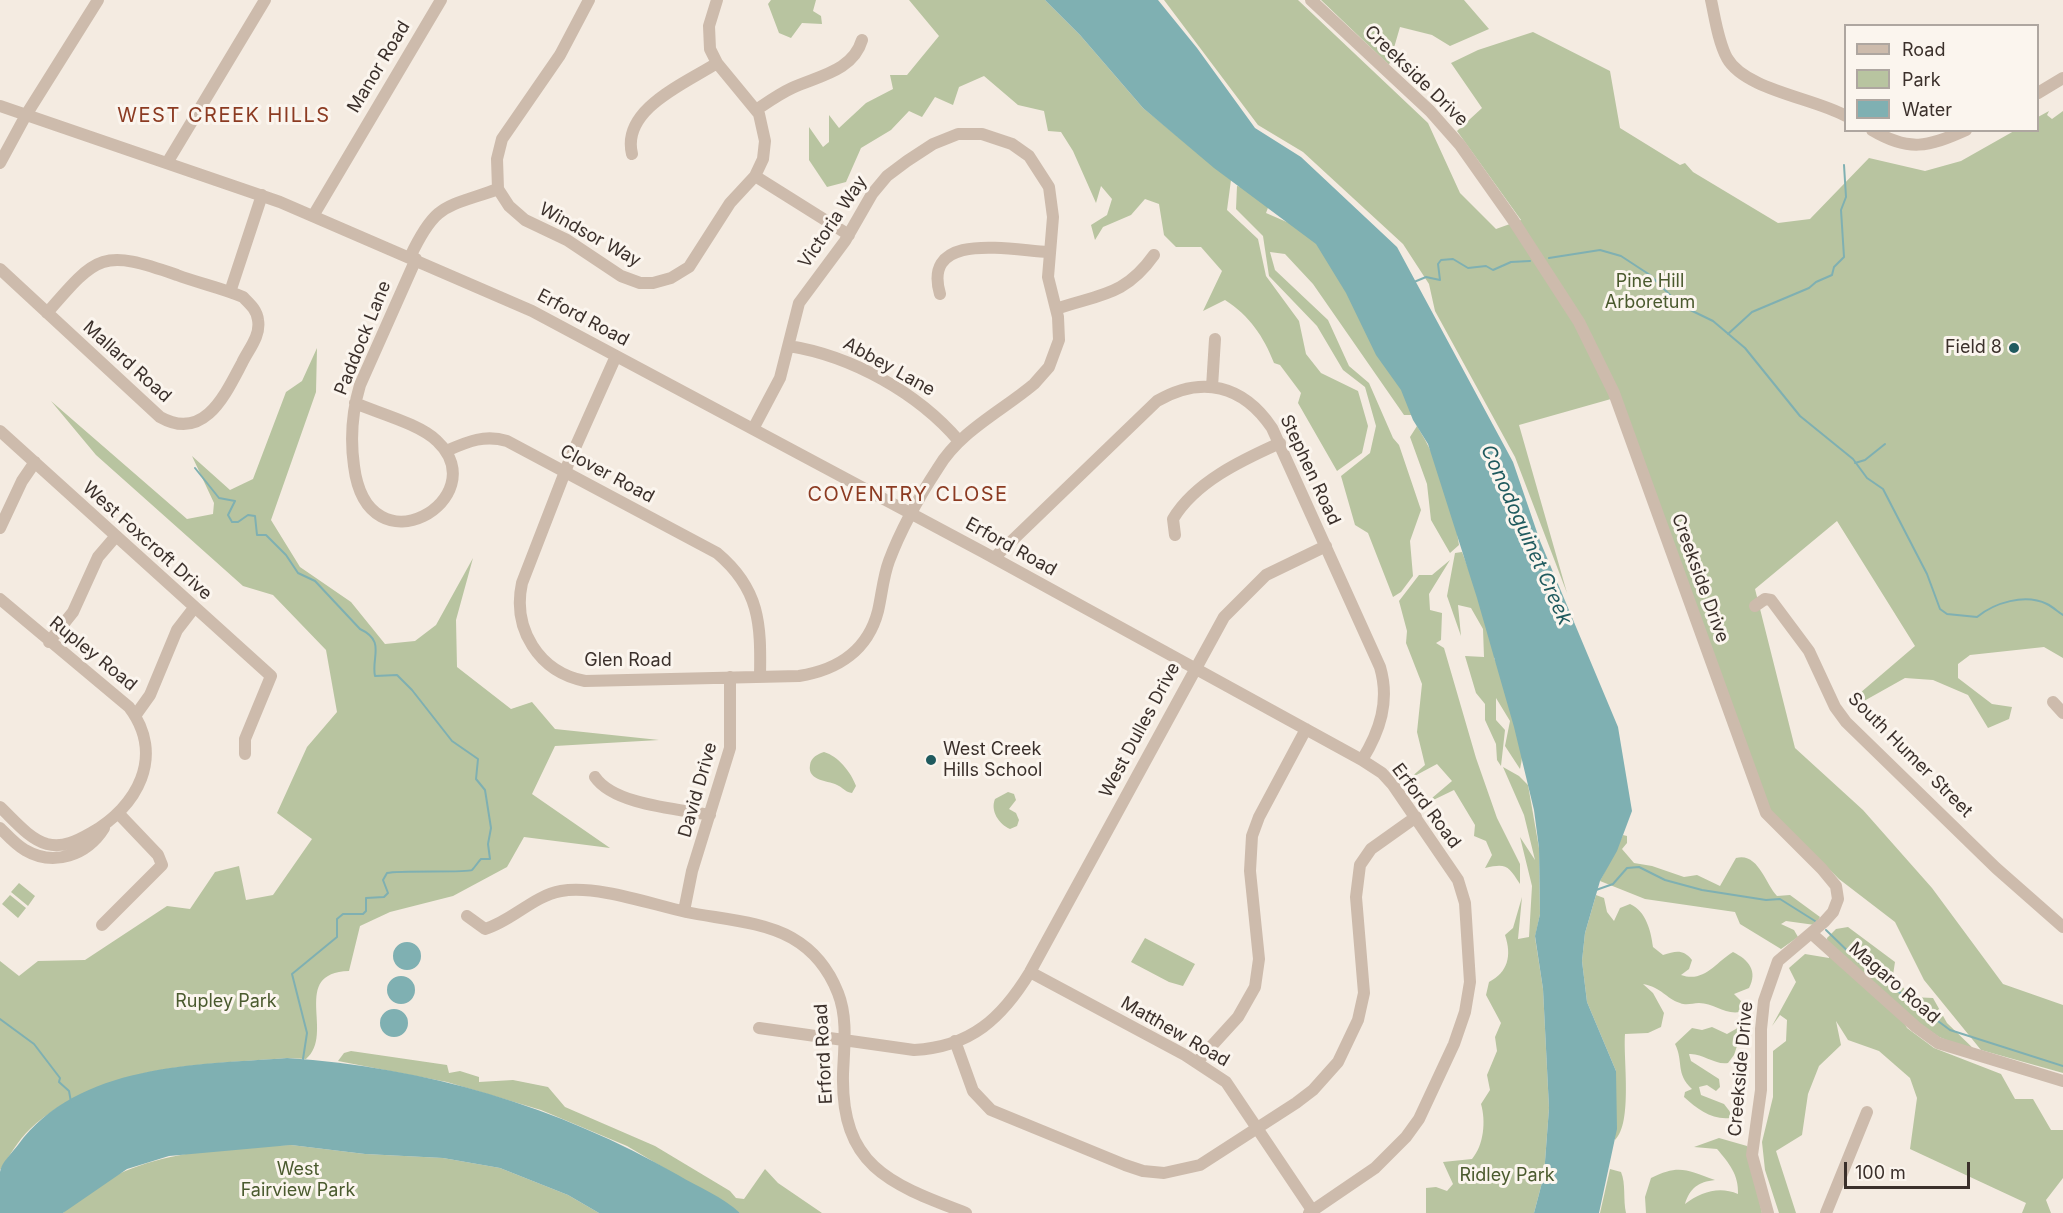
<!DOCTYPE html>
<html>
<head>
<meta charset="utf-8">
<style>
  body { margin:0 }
  #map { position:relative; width:2063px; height:1213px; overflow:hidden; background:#f4ebe1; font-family:Inter,sans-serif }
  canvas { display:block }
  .legend { position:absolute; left:1844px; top:24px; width:195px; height:108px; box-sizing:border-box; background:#fbf5ee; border:2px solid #aea6a0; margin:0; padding:8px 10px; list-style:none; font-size:18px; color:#3b302b }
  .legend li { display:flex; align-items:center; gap:12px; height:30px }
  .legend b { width:30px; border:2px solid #aea6a0 }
  .scale { position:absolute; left:1844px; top:1162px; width:126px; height:27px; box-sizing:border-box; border:3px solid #3b302b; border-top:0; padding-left:8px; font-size:18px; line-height:21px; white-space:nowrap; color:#3b302b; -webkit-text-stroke:4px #fbf5ee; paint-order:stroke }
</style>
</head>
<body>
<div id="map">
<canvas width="2063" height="1213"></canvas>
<ul class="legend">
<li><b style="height:8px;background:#cdbbac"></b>Road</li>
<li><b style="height:16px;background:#b8c4a0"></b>Park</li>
<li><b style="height:16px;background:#7fb0b2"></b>Water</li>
</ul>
<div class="scale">100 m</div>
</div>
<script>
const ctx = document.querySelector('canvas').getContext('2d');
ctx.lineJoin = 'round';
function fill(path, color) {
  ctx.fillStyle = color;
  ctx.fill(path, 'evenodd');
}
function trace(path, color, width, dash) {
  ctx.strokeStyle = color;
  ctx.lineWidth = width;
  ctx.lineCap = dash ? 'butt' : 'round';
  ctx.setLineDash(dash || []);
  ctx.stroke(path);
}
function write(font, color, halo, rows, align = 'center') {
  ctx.font = font + ' Inter,sans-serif';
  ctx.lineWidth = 6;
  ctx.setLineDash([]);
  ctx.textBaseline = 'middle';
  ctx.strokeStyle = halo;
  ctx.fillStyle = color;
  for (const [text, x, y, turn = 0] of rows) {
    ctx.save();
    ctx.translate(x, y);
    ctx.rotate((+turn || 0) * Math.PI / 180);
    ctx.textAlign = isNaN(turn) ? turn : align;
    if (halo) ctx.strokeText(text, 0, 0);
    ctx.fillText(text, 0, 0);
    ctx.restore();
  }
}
const green = new Path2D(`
  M771 0H816L813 11 821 16 822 24 802 23 791 38 779 33 768 4Z
  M909 0H1045L1080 35 1143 108 1231 180 1227 210 1258 239 1266 276 1299 321 1306 354 1321 373 1358 391 1368 426 1362 453 1337 471 1298 403 1301 393 1280 365 1274 363C1264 337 1249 315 1225 300L1203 311 1222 271 1201 247H1176L1164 235 1159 204 1145 199 1131 215 1103 227 1095 240 1091 225 1107 215 1112 199 1101 186 1096 203 1073 151 1061 132 1048 131 1044 111 1018 105 984 76 959 87 953 105 935 97 922 117 909 111 891 130 861 148 846 182 827 187 809 160V127L823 147 829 142V115L839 128 866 103 893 89 890 75H907L939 36Z
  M1164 0H1298L1428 123 1460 193 1496 229 1521 220 1457 131 1482 108 1451 63 1478 50 1533 32 1610 71 1620 128 1680 165 1685 163 1693 172 1778 223 1810 219 1869 158 1925 171 1961 161 2014 131 2038 130V117L2049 111 2047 115 2052 119 2063 111V658L2044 647 1970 655 1958 664V678L1992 704 2012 707 2009 719 1988 728 1968 695 1933 680 1905 678 1864 701 1860 693 1915 646 1837 521 1755 589 1795 748 1863 810 1932 888 2003 984 2063 1005V1073L1981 1050 1924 980 1895 922 1839 879 1767 807 1618 397 1519 425 1567 593 1515 457 1435 311 1429 284 1403 244 1303 152 1258 125Z
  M1321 0H1464L1489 29 1450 46 1432 35 1400 27 1389 65Z
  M1237 186 1248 188 1269 205 1266 213 1296 226 1317 241 1417 415H1404L1313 284 1285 254 1270 252 1275 270 1328 320 1349 366 1369 383 1393 438 1399 445 1421 510 1410 541 1413 576 1401 592 1393 597 1368 533 1355 525 1341 476 1370 453 1376 426 1365 387 1343 370 1317 326 1269 276 1263 236 1236 209Z
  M317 348 316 392 271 520 300 567 351 602 385 644 415 641 436 625 473 558 456 620 457 667 511 709 532 702 555 729 659 740 555 746 532 794 610 848 524 837 507 867 453 896 390 912 360 926 349 971C289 973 336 1034 306 1059L287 1058C197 1065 102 1064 30 1129 18 1140 9 1157 0 1170V961L19 976 38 961 85 960 167 906 190 909 215 872 239 866 246 900 273 895 312 839 277 813 307 747 337 712 326 650 273 595 243 586 96 455 51 401 187 519 213 514 214 503 192 456 230 490 253 479 286 392 302 381Z
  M1417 426C1439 461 1453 504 1459 545L1450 553 1431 520 1427 484 1410 437Z
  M1462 552 1498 647 1494 658C1512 692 1530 730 1520 769L1505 746 1510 721 1496 698V720L1505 730 1501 766 1497 760 1496 744 1485 720V704L1476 693 1465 656 1484 657 1483 629 1471 608 1458 605 1461 636 1447 596 1455 553Z
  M1450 560 1429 594 1430 610 1442 613 1441 640 1436 643 1444 648 1476 758 1497 818 1520 864V884C1508 866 1507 863 1485 868L1492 855 1486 841 1474 836 1475 825 1454 790 1425 804 1452 781 1437 764 1409 779 1425 765 1417 732 1422 684 1406 643 1407 631 1399 601 1419 575H1432Z
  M824 752C838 756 851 772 856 786L852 793C846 792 844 789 839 786 830 780 807 782 810 765 811 757 818 754 824 752Z
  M1503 767 1519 776 1528 785 1539 848 1540 914 1535 937 1543 989 1549 1108 1544 1175 1534 1213H1426V1188L1436 1187 1447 1191 1453 1184 1443 1162 1472 1159C1484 1145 1486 1121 1481 1104L1490 1090 1487 1075 1497 1051 1495 1037 1501 1023 1486 995 1489 982C1508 972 1512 956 1505 935L1513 928 1522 897 1518 939 1529 937 1532 886 1520 837 1535 860 1524 815Z
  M1008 792 1014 794 1016 800 1009 809 1016 813 1019 820 1017 826 1010 829C999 824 990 811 995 799Z
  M1623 835 1627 836V843L1622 849 1634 863 1652 866 1684 877 1697 875 1720 886 1736 858C1758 852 1765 883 1777 896L1790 895 1820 917 1815 925 1786 921 1781 924 1794 930 1798 937 1781 949 1740 924 1735 912 1645 899 1600 881Z
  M19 883 35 896 28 906 11 892Z
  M10 895 26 908 18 918 2 904Z
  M1596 895 1604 898 1607 912 1614 921 1620 908 1630 904C1646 911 1651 931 1653 947L1663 955C1676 951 1683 949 1692 960L1689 969 1681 975C1704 983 1715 963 1733 952 1749 960 1758 971 1749 988L1734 994 1741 1001 1740 1012C1725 1015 1714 1003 1699 1003 1692 1003 1687 1006 1680 1003 1665 998 1663 988 1643 984L1653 993 1664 1013 1661 1027 1648 1033 1625 1034C1623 1058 1633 1123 1615 1140L1616 1071 1587 1002 1582 961 1585 933Z
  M1848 927 1895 962 1893 975 1911 997 1933 998 1947 1023 1977 1052 1939 1037 1896 1007 1907 1028 1934 1048 2001 1074 2015 1099H2033L2051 1130H2063V1178L2046 1200 2051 1213H2022L2026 1203 1910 1149 1917 1098 1910 1078 1879 1051 1848 1040 1836 1021 1841 1045 1819 1066 1808 1094 1802 1135 1776 1151 1796 1213H1779L1765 1170 1762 1142 1773 1097V1051L1786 1041 1787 1020 1780 1015 1772 1026 1796 982 1789 968 1805 954 1829 958 1827 938 1836 929Z
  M1145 938 1195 964 1183 986 1169 982 1131 962Z
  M1741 1026 1743 1028 1734 1055 1728 1063C1714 1065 1703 1053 1689 1054L1691 1061 1719 1079 1720 1087 1716 1091 1707 1085 1699 1087 1701 1095 1724 1104 1731 1113 1730 1118C1712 1120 1697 1109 1684 1097L1685 1092 1692 1089C1675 1073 1684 1062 1675 1044L1692 1028 1702 1030 1712 1027 1727 1034Z
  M351 1051 447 1065 449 1073 460 1071 479 1077V1082L513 1080 548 1087 565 1107 655 1146 730 1191 736 1198 744 1199 765 1169 778 1183 822 1213H740L627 1146 541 1110 447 1082 338 1061 344 1053Z
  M1719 1138 1747 1146 1762 1213H1646L1645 1197 1651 1178C1679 1164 1687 1170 1715 1180 1698 1182 1690 1188 1685 1204 1701 1192 1719 1186 1738 1194 1739 1175 1729 1163 1717 1149L1694 1147Z
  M291 1145 365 1154 443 1158 500 1168 568 1195 599 1213H63C122 1152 212 1148 291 1145Z
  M1610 1169 1621 1172C1626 1183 1623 1200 1626 1213H1600Z`);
const water = new Path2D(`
  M1045 0H1158L1197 48 1255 128 1301 157 1397 247 1513 462 1540 541 1618 727 1632 811 1617 851 1600 881 1585 933 1582 961 1587 1002 1616 1071 1617 1129 1599 1213H1534L1544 1175 1549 1108 1543 989 1535 936 1540 914 1539 848 1534 810 1514 727 1477 598 1428 444 1413 420 1401 390 1376 355 1346 293 1316 244 1214 168 1143 108 1080 35Z
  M393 956a14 14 0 1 1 28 0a14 14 0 1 1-28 0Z
  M387 990a14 14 0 1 1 28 0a14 14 0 1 1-28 0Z
  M380 1023a14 14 0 1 1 28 0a14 14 0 1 1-28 0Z
  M287 1058C425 1067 558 1106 678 1175 698 1187 723 1197 740 1213H599L568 1195 500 1168 443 1158 365 1154 291 1145 169 1156 127 1169 63 1213H0C0 1200 0 1185 0 1172 1 1163 12 1153 18 1145 79 1063 195 1065 287 1058Z`);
const stream = new Path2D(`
  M1549 258 1600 250 1621 256 1650 275 1680 305 1713 321 1745 348 1800 416 1853 459 1867 478 1883 489 1927 574 1940 609 1947 614 1977 617C1994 603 2025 593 2047 604 2053 607 2058 612 2063 615
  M1414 282 1426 277 1440 280 1438 264 1441 260 1453 259 1468 268 1486 266 1493 270 1511 262 1530 261
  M1728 334 1752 312 1809 288 1816 282 1832 275 1834 267 1844 257 1841 210 1846 197 1844 165
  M1855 463 1865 460 1885 444
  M195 468 219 498 235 501 228 515 232 522H238L248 515 255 516 257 535H266L286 555 298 573 315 581 360 629C386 641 371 657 375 676L397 675 412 690 452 741 478 759 476 779 485 790 491 828 488 844 490 859H481C478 862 475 867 472 870 467 873 401 870 387 873L383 880 388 893 384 897 366 898V911L363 914H343L337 919V937L292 974 307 1033 303 1059
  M1596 890 1613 884 1627 868 1639 867 1665 880 1702 890 1766 900 1780 899 1815 921
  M1826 930 1860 963 1950 1030 2063 1066
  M0 1019 34 1044 60 1078 59 1082 69 1091 71 1102`);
const minor = new Path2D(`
  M589 0 560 55 502 139 497 159 498 189 509 206 525 220 567 240 621 276 640 283H653L671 278 689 267 730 203 755 176 763 159 765 141 759 114 717 63 710 49 709 26 717 0
  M1311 0 1430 111 1460 145 1513 220 1579 322 1614 393 1766 813 1822 869 1836 886 1838 899 1833 912 1824 922 1778 961 1764 1001 1761 1029V1090L1752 1155 1768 1213
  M1711 0C1715 18 1718 41 1727 58 1745 90 1814 98 1846 116
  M2038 93 2063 78
  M0 106 280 202 532 311 983 552 1362 760 1382 773 1393 785 1458 880 1465 903 1470 982 1465 1012 1454 1044 1419 1119 1406 1137 1375 1168 1309 1213
  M756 110C768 102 779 94 792 88 818 76 853 71 862 40
  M1872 130C1909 152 1928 147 1966 130
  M632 154C621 109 686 83 717 63
  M0 163 26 115 98 0
  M167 163 265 0
  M755 176 849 235
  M313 216 441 0
  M410 257C436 202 445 208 498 189
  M0 269 160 417C204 442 225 395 242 363 248 350 261 336 258 320 257 310 250 304 243 297 222 288 198 283 177 275 102 249 98 254 47 313
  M230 292 262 195
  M940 294C921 229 1015 251 1048 252
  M1056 309C1100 294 1125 296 1154 255
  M789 346C852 356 918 393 959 441
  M616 356 570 459 522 583C512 629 539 672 585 681L799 676C838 670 868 650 878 611 882 594 883 577 889 561 901 529 919 497 938 468 960 431 1002 411 1034 384L1049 367 1059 340 1058 317 1048 277 1053 217 1049 187 1029 156 1012 144 982 134H958L933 144 907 161 887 176 872 194 845 241 799 303 780 378 753 429
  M1212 387 1215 339
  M355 403C378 413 420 424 437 441 497 498 368 576 354 466 350 438 352 412 360 385L416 259
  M0 431 271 676 245 739V754
  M446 451C467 442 484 434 507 441L717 553C760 589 761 624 760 676
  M0 528 22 481 35 462
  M1175 535 1173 519C1195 482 1242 460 1280 443
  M994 558 1157 401C1202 375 1243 385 1272 428L1380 667C1390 701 1380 731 1362 760
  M0 599 129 707C166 756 137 807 91 833 77 841 63 848 47 844 29 839 14 820 0 807
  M1755 606 1765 599 1771 600 1809 651 1835 707 1846 722 1996 868 2063 927
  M49 642 73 612 98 557 116 536
  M2053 702 2063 713
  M135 716 150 695 177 630 194 608
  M595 777C614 805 678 809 710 815
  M0 828C8 836 16 845 25 850 54 867 87 855 104 828
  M684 911 692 871 730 748V677
  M467 916 485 929C512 921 533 896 561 891 597 885 650 904 686 912 720 919 762 921 792 938 813 950 829 970 838 993 848 1018 844 1048 843 1074 841 1167 890 1184 966 1213
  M102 925 162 865 158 855 118 813
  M1811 933 1916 1027 1938 1043 2063 1081
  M1030 972 1185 1055 1226 1082 1314 1213
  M759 1028 914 1050C971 1047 1002 1018 1030 972L1224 617 1266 575 1326 546
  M955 1041 973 1091 991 1110 1125 1165 1143 1171 1164 1173 1200 1165 1296 1103 1313 1090 1338 1062 1358 1020 1364 993 1356 897 1360 865 1371 849 1416 817
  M1197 1062 1238 1017 1255 987 1259 959 1250 871 1252 836 1259 817 1306 729
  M1826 1213 1867 1112`);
const markers = [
  [2014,348,6,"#1f5a5e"],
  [931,760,6,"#1f5a5e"]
];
const streetNames = [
  ["Manor Road",379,67,-59],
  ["Creekside Drive",1416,76,44],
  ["Victoria Way",833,222,-56],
  ["Windsor Way",590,235,29],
  ["Erford Road",583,318,28],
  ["Paddock Lane",363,338,-68],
  ["Mallard Road",127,362,42],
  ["Abbey Lane",889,367,29],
  ["Stephen Road",1310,470,65],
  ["Clover Road",607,474,28],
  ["West Foxcroft Drive",147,541,42],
  ["Erford Road",1011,547,29],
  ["Creekside Drive",1700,578,70],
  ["Rupley Road",93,654,39],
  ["Glen Road",628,661],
  ["West Dulles Drive",1140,730,-62],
  ["South Humer Street",1910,755,45],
  ["David Drive",698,790,-74],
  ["Erford Road",1426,806,53],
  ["Magaro Road",1894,983,41],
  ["Matthew Road",1175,1032,30],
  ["Erford Road",824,1054,-93],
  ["Creekside Drive",1741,1069,-85]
];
const parkNames = [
  ["Pine Hill",1650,282],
  ["Arboretum",1650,303],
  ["Rupley Park",226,1002],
  ["West",298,1170],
  ["Fairview Park",298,1191],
  ["Ridley Park",1507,1176]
];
const poiNames = [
  ["Field 8",2002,348],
  ["West Creek",943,750,"left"],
  ["Hills School",943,771,"left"]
];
const neighbourhoodNames = [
  ["WEST CREEK HILLS",224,116],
  ["COVENTRY CLOSE",908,495]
];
const waterNames = [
  ["Conodoguinet Creek",1526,535,66]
];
fill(green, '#b8c4a0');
fill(water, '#7fb0b2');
trace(stream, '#7fb0b2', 2);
trace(minor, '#cdbbac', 12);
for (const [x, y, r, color] of markers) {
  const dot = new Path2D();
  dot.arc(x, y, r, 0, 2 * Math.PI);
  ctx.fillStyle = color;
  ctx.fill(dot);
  trace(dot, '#fbf5ee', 2);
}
write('18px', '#3b302b', '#fbf5ee', streetNames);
write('18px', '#4a5a2e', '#fbf5ee', parkNames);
write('18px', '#3b302b', '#fbf5ee', poiNames, 'right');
ctx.letterSpacing = '1.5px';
write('20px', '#8c3b22', '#fbf5ee', neighbourhoodNames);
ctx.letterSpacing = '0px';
write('italic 20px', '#1f5a5e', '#fbf5ee', waterNames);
</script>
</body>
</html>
